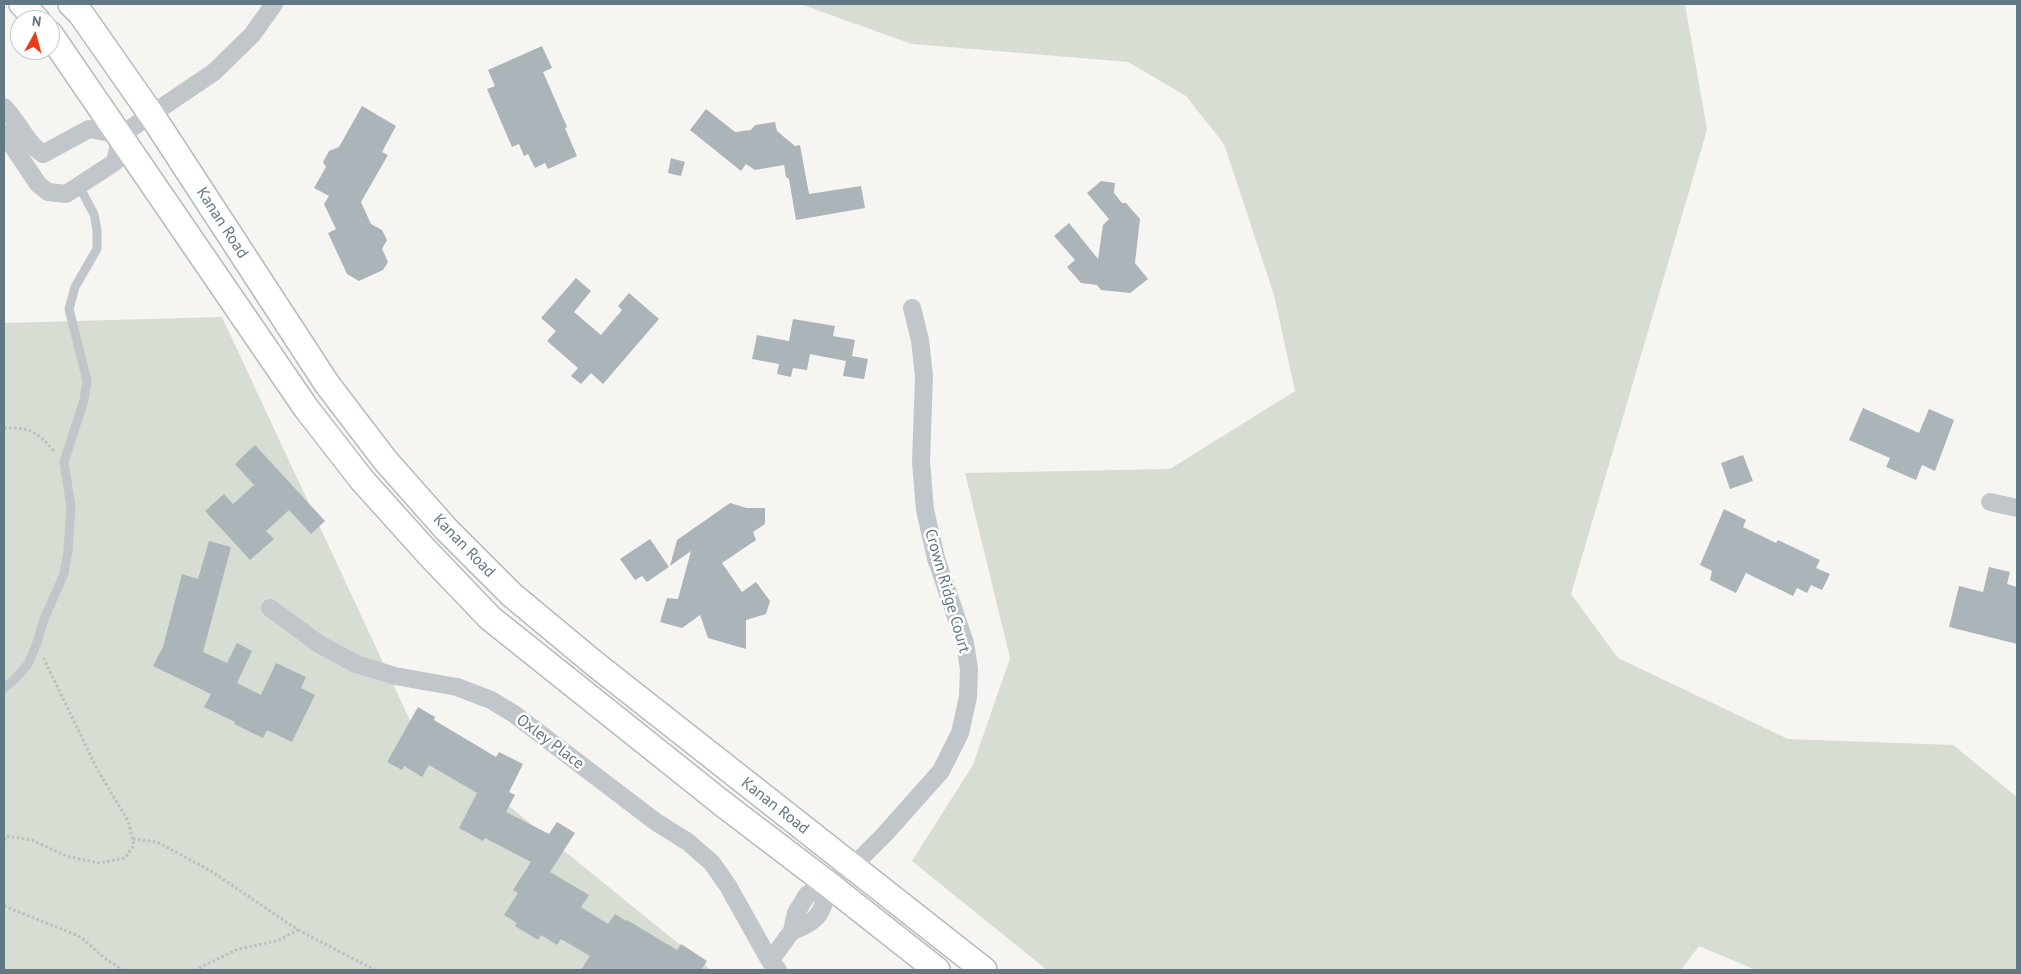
<!DOCTYPE html>
<html>
<head>
<meta charset="utf-8">
<style>
  body { margin:0 }
  #map { position:relative; width:2021px; height:974px; overflow:hidden; background:#f6f5f1; font-family:"PT Sans",sans-serif }
  canvas { display:block }
  .frame { position:absolute; inset:0; border:5px solid #627885; pointer-events:none }
  .north { position:absolute; left:10px; top:10px; width:50px; height:50px; box-sizing:border-box; background:#fff; border:1px solid #c0c9ce; border-radius:50%; rotate:7deg; font-size:14px; font-weight:700; line-height:20px; text-align:center; color:#627885 }
  .north::after { content:''; display:block; margin:auto; width:18px; height:22px; background:#ee3919; clip-path:polygon(50% 0,100% 100%,50% 72%,0 100%) }
</style>
</head>
<body>
<div id="map">
<canvas width="2021" height="974"></canvas>
<div class="frame"></div>
<div class="north">N</div>
</div>
<script>
const ctx = document.querySelector('canvas').getContext('2d');
ctx.lineJoin = 'round';
function fill(path, color) {
  ctx.fillStyle = color;
  ctx.fill(path, 'evenodd');
}
function trace(path, color, width, dash) {
  ctx.strokeStyle = color;
  ctx.lineWidth = width;
  ctx.lineCap = dash ? 'butt' : 'round';
  ctx.setLineDash(dash || []);
  ctx.stroke(path);
}
function write(font, color, halo, rows, align = 'center') {
  ctx.font = font + ' "PT Sans",sans-serif';
  ctx.lineWidth = 5;
  ctx.setLineDash([]);
  ctx.textBaseline = 'middle';
  ctx.strokeStyle = halo;
  ctx.fillStyle = color;
  for (const [text, x, y, turn = 0] of rows) {
    ctx.save();
    ctx.translate(x, y);
    ctx.rotate((+turn || 0) * Math.PI / 180);
    ctx.textAlign = isNaN(turn) ? turn : align;
    if (halo) ctx.strokeText(text, 0, 0);
    ctx.fillText(text, 0, 0);
    ctx.restore();
  }
}
const green = new Path2D(`
  M800 4H1685L1707 130 1571 594 1618 658 1788 739 1953 745 2017 797V970H1756L1699 946 1681 970H1047L912 861 973 765 1010 658 965 473 1170 469 1295 391 1274 295 1224 144 1186 96 1128 62 912 44Z
  M222 317 414 729 711 970H4V323Z`);
const building = new Path2D(`
  M542 46 552 68 543 72 567 127 565 128 577 156 548 169 545 163 535 168 528 154 524 156 519 144 512 147 487 89 495 86 488 70Z
  M362 106 396 126 382 152 388 155 361 202 371 224 382 230 387 240 382 249 388 262 383 270 359 281 347 274 328 233 336 229 324 204 329 196 314 188 326 167 323 162 329 151 339 147Z
  M706 109 735 132 751 130 755 125 775 122 777 131 795 146 800 145 809 194 861 186 865 208 796 220 789 179 786 177 784 165 755 170 746 164 741 171 690 130Z
  M671 158 685 162 681 176 668 173Z
  M1101 181 1115 183 1114 193 1122 203H1126L1140 219 1135 263 1148 279 1130 293 1101 290 1097 285 1081 283 1067 267 1075 260 1054 236 1069 223 1098 259 1103 225 1109 219 1087 193Z
  M576 278 591 291 574 312 601 335 622 310 618 306 629 293 659 319 603 384 591 373 581 384 571 376 578 368 547 341 556 331 541 318Z
  M793 319 835 326 833 336 855 340 852 356 868 359 864 379 843 376 846 361 810 354 807 370 793 368 791 377 777 374 779 364 752 359 757 335 789 341Z
  M1863 408 1919 433 1929 409 1954 420 1935 471 1922 465 1916 480 1886 467 1890 458 1849 440Z
  M255 445 325 521 311 534 289 510 266 531 274 539 250 560 205 511 224 494 233 504 254 485 235 464Z
  M1743 455 1753 481 1730 489 1721 463Z
  M730 503 747 508H765V524L753 532 756 540 722 563 742 592 756 582 770 601 766 614 746 620V649L708 638 700 615 682 628 660 622 667 598 678 599 691 551 670 566 677 540Z
  M1724 509 1746 520 1743 527 1776 543 1778 540 1820 560 1816 568 1830 574 1822 590 1811 585 1807 593 1797 588 1793 596 1746 573 1736 593 1710 580 1712 571 1700 565Z
  M650 539 669 567 647 582 642 576 635 580 620 559Z
  M209 541 231 547 203 652 227 663 237 643 252 651 237 683 261 695 276 663 306 677 301 688 315 695 292 742 267 730 263 738 234 724 235 722 204 707 211 694 153 666 163 647 182 574 198 579Z
  M1989 567 2010 572 2007 584 2017 587V644L1949 627 1959 586 1983 592Z
  M418 707 435 717 434 720 496 757 499 752 523 764 509 792 515 795 506 812 549 834 557 822 575 833 550 872 589 895 581 907 608 924 615 914 626 921 627 920 677 950 681 944 707 961 701 970H581L590 956 561 939 557 945 541 935 538 940 515 926 517 923 504 915 518 893 513 890 531 862 485 838 483 841 459 828 477 793 429 765 422 777 404 766 402 770 387 762Z`);
const path = new Path2D(`
  M4 428C29 427 38 432 54 451
  M133 839 157 842 211 871 298 930 277 941 238 949 195 970
  M4 840 7 836 32 840 66 856 99 863 125 858 134 845 128 821 97 769 43 657
  M4 906 81 937 104 958 123 970
  M298 930 375 970`);
const service = new Path2D(`
  M4 688 14 680 28 664 37 643 44 619 64 574 68 551 71 507 64 462 84 400 87 381 69 309 75 287 97 249V230L94 214 79 186`);
const minor = new Path2D(`
  M4 107C19 122 26 143 43 154L89 129 121 135
  M4 133 38 184 48 192 66 194 115 162 121 135 214 72 252 35 274 4
  M1990 502 2017 508
  M270 608 319 644 356 664 395 676 457 687 491 700 514 714 656 822 688 842 712 863 728 886 770 961
  M792 931C820 921 823 912 828 884
  M778 970 770 961 792 931 796 913 807 895 852 867 885 834 941 771 960 733 968 697 969 669 965 643 936 558 925 510 921 462 924 376 920 340 912 308`);
const secondary = new Path2D(`
  M22 4 37 20
  M71 4 81 14 151 114 327 384 385 460 446 529 512 595 595 664 984 970
  M50 34 306 408 362 480 425 550 490 618 723 804 828 884 937 970`);
const streetNames = [
  ["Kanan Road",222,223,57],
  ["Kanan Road",464,546,46],
  ["Crown Ridge Court",947,591,74],
  ["Oxley Place",550,742,37],
  ["Kanan Road",775,806,38]
];
fill(green, '#d7ddd2');
fill(building, '#abb5b9');
trace(secondary, '#b5bbbf', 28);
trace(path, '#bcbfc1', 3, [2.5, 2.5]);
trace(service, '#c0c6c9', 9);
trace(minor, '#c0c6c9', 18);
trace(secondary, '#fff', 25);
write('16px', '#627885', '#fff', streetNames);
</script>
</body>
</html>
